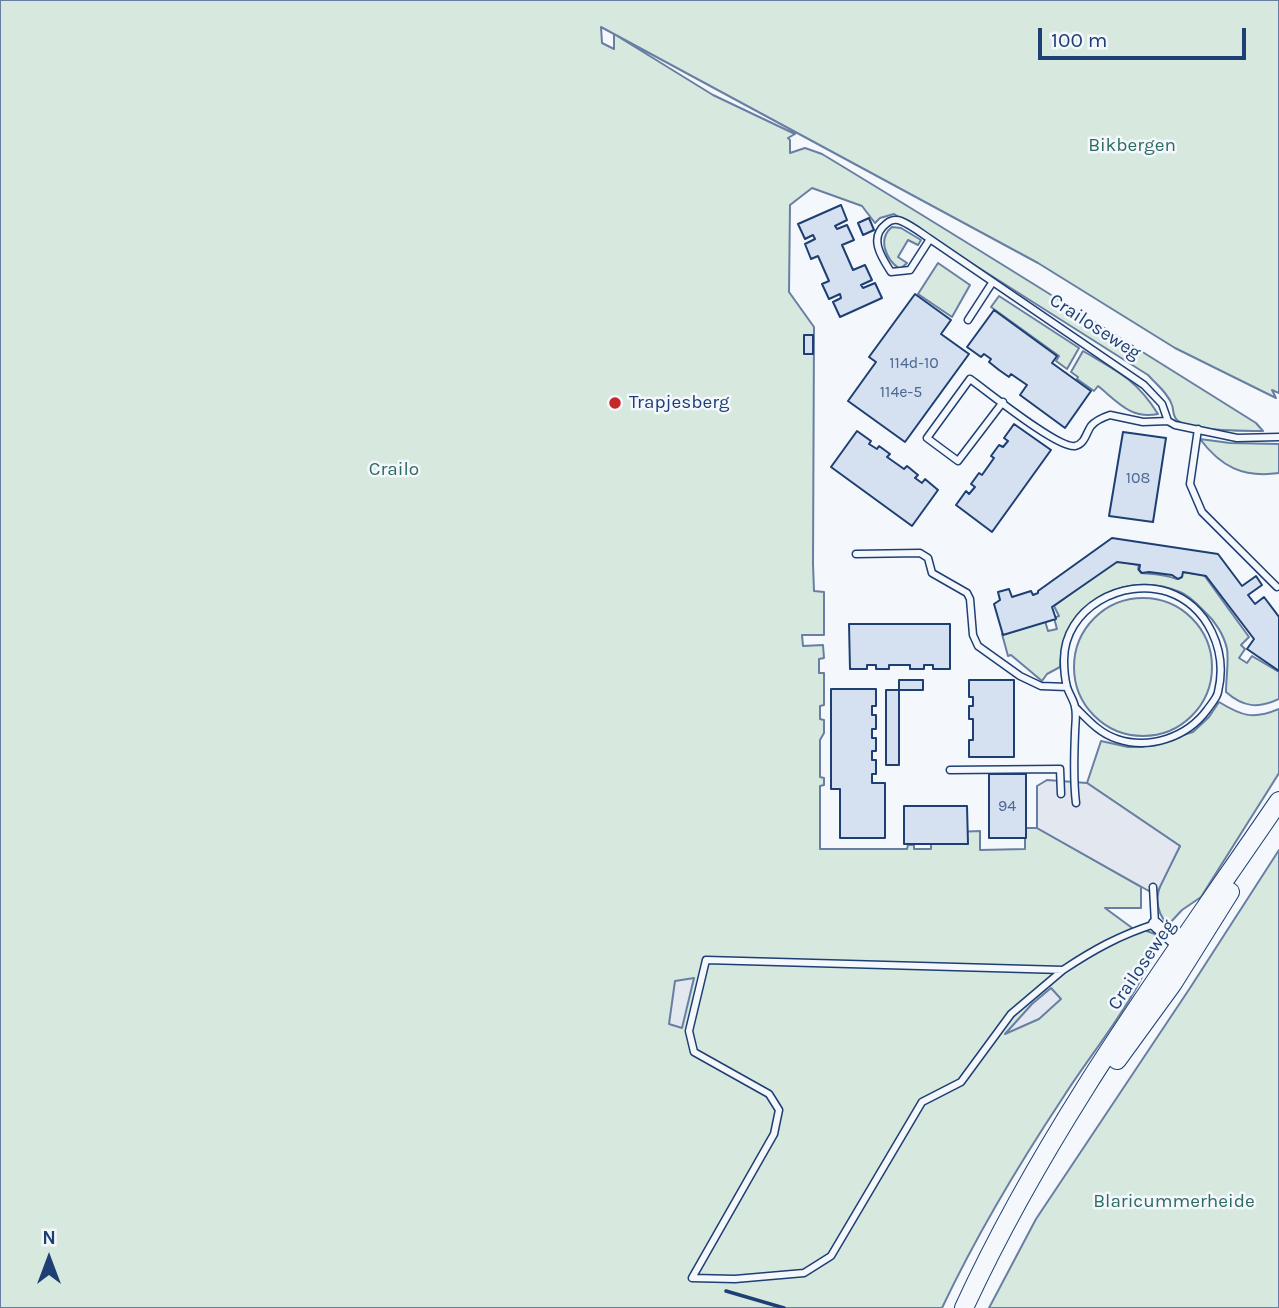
<!DOCTYPE html>
<html>
<head>
<meta charset="utf-8">
<style>
  body { margin:0 }
  #map { position:relative; width:1279px; height:1308px; overflow:hidden; background:#f4f7fb; font-family:Karla,sans-serif }
  canvas { display:block }
  .north { position:absolute; left:14px; top:1224px; width:70px; height:70px; -webkit-text-stroke:5px #f4f7fb; paint-order:stroke; rotate:0deg; font-size:19px; font-weight:700; line-height:28px; text-align:center; color:#1d3f73 }
  .north::after { content:''; display:block; margin:auto; width:24px; height:32px; background:#1d3f73; clip-path:polygon(50% 0,100% 100%,50% 72%,0 100%) }
  .scale { position:absolute; left:1038px; top:28px; width:208px; height:32px; box-sizing:border-box; border:4px solid #1d3f73; border-top:0; padding-left:9px; font-size:21px; line-height:24px; white-space:nowrap; color:#1d3f73; -webkit-text-stroke:5px #f4f7fb; paint-order:stroke }
</style>
</head>
<body>
<div id="map">
<canvas width="1279" height="1308"></canvas>
<div class="north">N</div>
<div class="scale">100 m</div>
</div>
<script>
const ctx = document.querySelector('canvas').getContext('2d');
ctx.lineJoin = 'round';
function fill(path, color) {
  ctx.fillStyle = color;
  ctx.fill(path, 'evenodd');
}
function trace(path, color, width, dash) {
  ctx.strokeStyle = color;
  ctx.lineWidth = width;
  ctx.lineCap = dash ? 'butt' : 'round';
  ctx.setLineDash(dash || []);
  ctx.stroke(path);
}
function write(font, color, halo, rows, align = 'center') {
  ctx.font = font + ' Karla,sans-serif';
  ctx.lineWidth = 5;
  ctx.setLineDash([]);
  ctx.textBaseline = 'middle';
  ctx.strokeStyle = halo;
  ctx.fillStyle = color;
  for (const [text, x, y, turn = 0] of rows) {
    ctx.save();
    ctx.translate(x, y);
    ctx.rotate((+turn || 0) * Math.PI / 180);
    ctx.textAlign = isNaN(turn) ? turn : align;
    if (halo) ctx.strokeText(text, 0, 0);
    ctx.fillText(text, 0, 0);
    ctx.restore();
  }
}
const green = new Path2D(`
  M0 0H1279V393L1272 390 1276 398 1175 348 1038 263 601 27 602 43 614 49V34L713 95 795 134 788 138 790 140V153L805 148 822 154C968 242 1112 333 1256 423L1263 431C1246 431 1188 431 1177 420 1172 415 1174 410 1172 405 1168 393 1156 384 1148 375L894 214 880 218 875 223 862 206 812 188 790 205 789 292 814 327 813 564 814 591 824 592V635H802L803 646 823 645 824 658 819 659V673H824V705L820 706V719L824 720V733L820 740V777L824 778V785L820 786V849H907L908 845H914V849H931V833L980 831V850L1025 849V828H1037L1141 887V908H1105L1139 933 1144 930 1155 934 1157 941C1142 993 1094 1049 1064 1096 1019 1164 977 1234 942 1308H0Z
  M892 227 901 228 921 240 918 245 908 240 898 257 907 263 900 269C886 260 877 239 892 227Z
  M938 263 970 285 952 317 918 294Z
  M999 296 1079 348 1067 369 1056 361 1059 356 991 307Z
  M1083 351C1117 371 1136 379 1158 414 1131 420 1117 401 1098 386L1094 391 1077 379 1078 377 1071 372Z
  M1200 439 1230 443 1279 444V473C1243 478 1221 467 1200 439Z
  M1116 561 1139 565 1138 569 1141 573C1154 574 1164 574 1177 579L1182 572 1204 575 1249 637 1241 645 1245 649 1239 658 1247 663 1252 656 1279 672V699C1258 709 1243 707 1226 692 1226 678 1229 661 1227 649 1224 635 1215 621 1205 612 1198 605 1190 596 1180 592 1123 568 1062 606 1060 667L1047 674 1042 681 1011 655 1008 656 1002 634 1045 621 1048 631 1057 629 1054 618 1059 616 1054 606Z
  M1074 667a69 69 0 1 1 138 0a69 69 0 1 1-138 0Z
  M1219 702C1242 716 1253 720 1279 709V773L1201 897 1182 910 1168 925C1144 899 1167 872 1180 846L1087 783 1101 741 1128 747H1142L1193 732 1209 717Z
  M1279 850V1308H989L1036 1219 1190 988Z`);
const parking = new Path2D(`
  M1047 780 1087 783 1180 846 1156 895 1037 828V786Z
  M694 978 682 1028 669 1024 675 981Z
  M1051 988 1061 999 1039 1019 1005 1034 1032 1004Z`);
const building = new Path2D(`
  M841 205 847 220 835 226 837 229 847 225 854 240 842 245 853 270 865 265 872 280 861 285 863 288 875 283 882 298 840 317 833 302 841 298 840 294 829 299 822 284 829 281 818 256 811 259 805 244 815 239 813 235 805 239 798 224Z
  M869 218 874 230 863 235 858 223Z
  M915 294 951 320 941 334 969 354 905 442 848 401 876 362 869 357Z
  M994 310 1057 356 1052 363 1091 391 1065 428 1020 395 1027 385 1011 374 1009 377 999 370 989 362 991 359 984 354 981 357 967 347Z
  M804 335H813V354H804Z
  M1014 424 1051 450 992 532 956 505 966 491 969 494 975 487 971 484 979 473 982 475 994 458 991 456 999 445 1003 447 1008 441 1004 438Z
  M857 431 871 441 869 444 877 449 879 446 890 454 887 457 904 469 907 466 918 475 915 478 922 483 925 479 938 490 912 526 831 467Z
  M1123 432 1166 438 1153 522 1109 516Z
  M1112 538 1218 554 1242 586 1256 576 1262 585 1248 595 1255 604 1264 597 1279 617V671L1247 649 1254 639 1206 576 1183 572 1182 577 1178 579 1172 575 1149 572 1142 573 1139 570 1140 565 1117 562 1052 607 1056 619 1003 635 994 604 1000 600 998 592 1009 589 1012 597 1031 591 1033 595 1038 593V591Z
  M849 624H950V669H933V665H924V669H910V665H889V669H876V665H867V669H850Z
  M899 680H923V690H899Z
  M969 680H1014V757H969V740H973V719H969V706H973V697H969Z
  M831 689H876V706H872V715H876V729H872V738H876V751H872V760H876V774H872V783H885V838H840V789H831Z
  M886 690H899V765H886Z
  M989 774H1026V838H989Z
  M904 806H967L968 844H904Z`);
const lane = new Path2D(`
  M930 239 910 270 891 272C882 258 868 238 886 224 890 220 896 219 901 221 911 225 921 233 930 239L1144 385 1162 404 1168 421 1175 425 1237 438 1279 437
  M968 320 992 283
  M1003 402 958 461 927 438 970 379C987 391 1058 449 1075 446 1085 444 1086 433 1091 426 1096 420 1104 417 1110 415L1143 422 1168 421
  M1198 429 1190 484 1202 512 1277 587
  M856 554 920 553 928 558 932 573 967 593 970 599 973 635 978 646 1020 676 1041 686 1067 687
  M1075 707C1088 720 1099 733 1117 739 1150 750 1187 737 1207 710 1211 704 1217 698 1218 692 1228 651 1208 606 1168 592 1123 577 1064 608 1064 660 1064 668 1065 679 1067 687 1069 694 1074 700 1075 707 1077 715 1075 725 1075 733 1074 756 1073 779 1076 803
  M950 770 1060 769 1061 794
  M1063 970 1011 1014 961 1082 922 1102 831 1256 804 1273 735 1279 692 1278 774 1134 779 1110 769 1094 694 1052 689 1031 706 960 1063 970C1093 950 1120 935 1155 924L1153 887`);
const street = new Path2D(`
  M1155 924 1185 951`);
const secondary = new Path2D(`
  M1117 1060 1173 983 1230 892
  M964 1308C1047 1127 1167 965 1279 801`);
const wall = new Path2D(`
  M726 1291 784 1308`);
const markers = [
  [615,403,7,"#c62828"]
];
const numberNames = [
  ["114d-10",914,363],
  ["114e-5",901,392],
  ["108",1138,478],
  ["94",1007,806]
];
const parkNames = [
  ["Bikbergen",1132,146],
  ["Crailo",394,470],
  ["Blaricummerheide",1174,1202]
];
const streetNames = [
  ["Crailoseweg",1095,327,33],
  ["Crailoseweg",1142,965,-56]
];
const poiNames = [
  ["Trapjesberg",629,403]
];
fill(green, '#d7e8df');
trace(green, '#687fa3', 2);
fill(parking, '#e3e8f0');
trace(parking, '#687fa3', 2);
fill(building, '#d5e0f0');
trace(building, '#1d3f73', 2);
trace(lane, '#1d3f73', 9);
trace(street, '#1d3f73', 15);
trace(secondary, '#1d3f73', 20);
trace(lane, '#f4f7fb', 6);
trace(street, '#f4f7fb', 12);
trace(secondary, '#f4f7fb', 18);
trace(wall, '#1d3f73', 3.5);
for (const [x, y, r, color] of markers) {
  const dot = new Path2D();
  dot.arc(x, y, r, 0, 2 * Math.PI);
  ctx.fillStyle = color;
  ctx.fill(dot);
  trace(dot, '#f4f7fb', 2.5);
}
write('16px', '#4b6792', null, numberNames);
write('19px', '#2c6c60', '#f4f7fb', parkNames);
write('19px', '#1d3f73', '#f4f7fb', streetNames);
write('19px', '#1d3f73', '#f4f7fb', poiNames, 'left');
</script>
</body>
</html>
